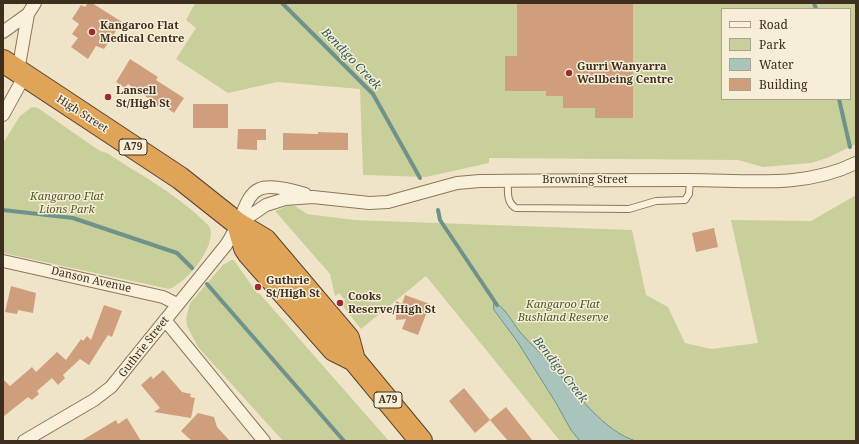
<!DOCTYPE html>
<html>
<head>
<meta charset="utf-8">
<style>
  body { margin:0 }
  #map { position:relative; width:859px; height:444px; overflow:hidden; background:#f0e4c8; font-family:"Noto Serif",serif }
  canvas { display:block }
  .frame { position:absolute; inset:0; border:4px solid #3d2e20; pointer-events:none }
  .legend { position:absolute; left:721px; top:8px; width:130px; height:92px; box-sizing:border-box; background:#f7eed8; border:1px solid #ada18e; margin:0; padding:5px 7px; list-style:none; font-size:12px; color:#3d2e20 }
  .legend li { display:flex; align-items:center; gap:8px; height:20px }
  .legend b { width:20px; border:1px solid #ada18e }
</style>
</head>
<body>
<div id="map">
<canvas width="859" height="444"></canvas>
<div class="frame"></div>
<ul class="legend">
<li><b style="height:5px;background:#faf1dc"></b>Road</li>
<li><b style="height:11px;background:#c9cf9b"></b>Park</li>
<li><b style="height:11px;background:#a9c4bc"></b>Water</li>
<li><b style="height:11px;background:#cf9f7d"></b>Building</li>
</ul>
</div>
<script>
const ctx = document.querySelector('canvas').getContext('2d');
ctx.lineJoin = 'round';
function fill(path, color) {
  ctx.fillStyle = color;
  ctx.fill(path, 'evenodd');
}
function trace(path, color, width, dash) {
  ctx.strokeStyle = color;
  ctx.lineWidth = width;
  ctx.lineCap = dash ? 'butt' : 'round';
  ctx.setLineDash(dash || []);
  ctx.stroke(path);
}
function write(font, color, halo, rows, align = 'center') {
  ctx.font = font + ' "Noto Serif",serif';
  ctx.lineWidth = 3;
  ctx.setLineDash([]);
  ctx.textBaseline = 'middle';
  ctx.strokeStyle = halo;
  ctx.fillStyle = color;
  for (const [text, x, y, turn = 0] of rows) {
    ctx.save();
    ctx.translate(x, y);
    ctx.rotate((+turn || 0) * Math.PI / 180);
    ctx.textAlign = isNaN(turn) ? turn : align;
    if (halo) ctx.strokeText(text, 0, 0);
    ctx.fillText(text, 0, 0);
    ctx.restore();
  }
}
const green = new Path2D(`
  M195 3H856V144L827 158 811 163 763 167 738 160 489 158V163L426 177 363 175 360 89 277 82 228 93 176 59 196 28 186 20ZM722 9H850V99H722Z
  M32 107 38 108 100 151 107 153C142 176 180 196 209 226 219 244 186 284 169 289L3 253V143L20 116Z
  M856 195V441H560L426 276 361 329 341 304 345 300 339 293 335 296 330 274 275 211 290 205 295 206 307 214 354 220 632 230 646 295 668 307 685 343 711 349 758 343 731 220 811 221Z
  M231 260H234L257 293 260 294 389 441H283L198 347 187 326 186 318 190 303 223 265Z`);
const water = new Path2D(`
  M494 302C505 307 512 322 520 332 531 345 545 356 556 370 577 394 605 432 636 441H580L571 430 556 403 517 341 494 310Z`);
const stream = new Path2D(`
  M282 3 373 94 420 178
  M814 3 816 9
  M839 99 850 147
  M3 210 73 218 177 253 192 268
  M438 210 440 220 497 305
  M207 284 344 441`);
const building = new Path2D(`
  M88 3H92L122 22 104 49 96 46 88 59 71 47 78 38 72 34 79 24 72 19 81 5 85 7Z
  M517 3H633V118H595V108H563V96H546V91H505V56H517Z
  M130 59 158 77 156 80 184 98 174 113 161 104 159 107 150 102 151 100 128 84 125 88 116 82Z
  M193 104H228V128H193Z
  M238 129H266V140H257V150L237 149Z
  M318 132 348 133V150H283V133L318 134Z
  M714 228 718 247 696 252 692 233Z
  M11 286 36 293 33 313 18 310 17 314 5 312Z
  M405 295 430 304 418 335 402 329 406 319 396 320V301L402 304Z
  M104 305 122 311 112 337 108 335 89 365 80 359 63 375 65 378 58 385 52 378 37 391 39 394 32 400 28 397 3 417V379L10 386 32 367 36 372 57 352 66 360 81 339 83 341 87 336 91 340Z
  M163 370 182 392 191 394 190 397 195 398 191 418 154 412 160 408 141 385 151 376 153 379Z
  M464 388 490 420 475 433 449 401Z
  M506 407 533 441H508L490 420Z
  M198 413 214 417 217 427 230 441H192L181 431Z
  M127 418 141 441H81L116 420 118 424Z`);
const lane = new Path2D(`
  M508 180C508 190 506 203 516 208L629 209 656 201 685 200 689 194 690 180`);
const street = new Path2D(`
  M3 32 28 14
  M18 71 28 14 35 3
  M3 115 25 75
  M238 224 266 205 285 199 313 197 369 203 388 202 457 183 480 181C550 180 620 180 689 180 746 180 803 189 856 163
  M3 261 163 297 177 304
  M165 320 264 441
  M24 441 94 400 111 387 226 245C255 202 238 173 305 194`);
const highway = new Path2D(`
  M3 61 180 178 238 224 265 240 348 338 354 360
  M238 224 245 248 249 254 334 350 354 360 421 441`);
const markers = [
  [92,32,4,"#9e2a2b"],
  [569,73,4,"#9e2a2b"],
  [108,97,4,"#9e2a2b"],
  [258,287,4,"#9e2a2b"],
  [340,303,4,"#9e2a2b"]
];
const shields = [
  [133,147,28],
  [388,400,28]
];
const shieldNames = [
  ["A79",133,147],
  ["A79",388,400]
];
const poiNames = [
  ["Kangaroo Flat",100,26],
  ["Medical Centre",100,39],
  ["Gurri Wanyarra",577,67],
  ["Wellbeing Centre",577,80],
  ["Lansell",116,91],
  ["St/High St",116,104],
  ["Guthrie",266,281],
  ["St/High St",266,294],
  ["Cooks",348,297],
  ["Reserve/High St",348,310]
];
const streetNames = [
  ["High Street",82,114,33],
  ["Browning Street",585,180],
  ["Danson Avenue",91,280,13],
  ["Guthrie Street",144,347,-52]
];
const parkNames = [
  ["Kangaroo Flat",67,197],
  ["Lions Park",67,210],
  ["Kangaroo Flat",563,305],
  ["Bushland Reserve",563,318]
];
const waterNames = [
  ["Bendigo Creek",351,59,46],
  ["Bendigo Creek",560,370,52]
];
fill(green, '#c9cf9b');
fill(water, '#a9c4bc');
trace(water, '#6f938a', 1);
trace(stream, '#6f938a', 4);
fill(building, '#cf9f7d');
trace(lane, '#8d765c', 8);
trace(street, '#8d765c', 14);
trace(highway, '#5b4430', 24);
trace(lane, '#faf1dc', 6);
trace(street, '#faf1dc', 12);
trace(highway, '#e0a458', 22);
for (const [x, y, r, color] of markers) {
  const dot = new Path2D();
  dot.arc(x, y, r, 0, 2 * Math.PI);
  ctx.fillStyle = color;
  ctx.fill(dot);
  trace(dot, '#f7eed8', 1.5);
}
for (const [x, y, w] of shields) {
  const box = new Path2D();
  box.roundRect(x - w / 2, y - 8, w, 16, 3);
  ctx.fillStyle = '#f7eed8';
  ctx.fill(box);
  trace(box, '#3d2e20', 1);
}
write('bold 10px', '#3d2e20', null, shieldNames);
write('bold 11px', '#3d2e20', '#f7eed8', poiNames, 'left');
write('11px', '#3d2e20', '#f7eed8', streetNames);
write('italic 11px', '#4d5a26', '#f7eed8', parkNames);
write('italic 12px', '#2f5d5a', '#f7eed8', waterNames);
</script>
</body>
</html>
